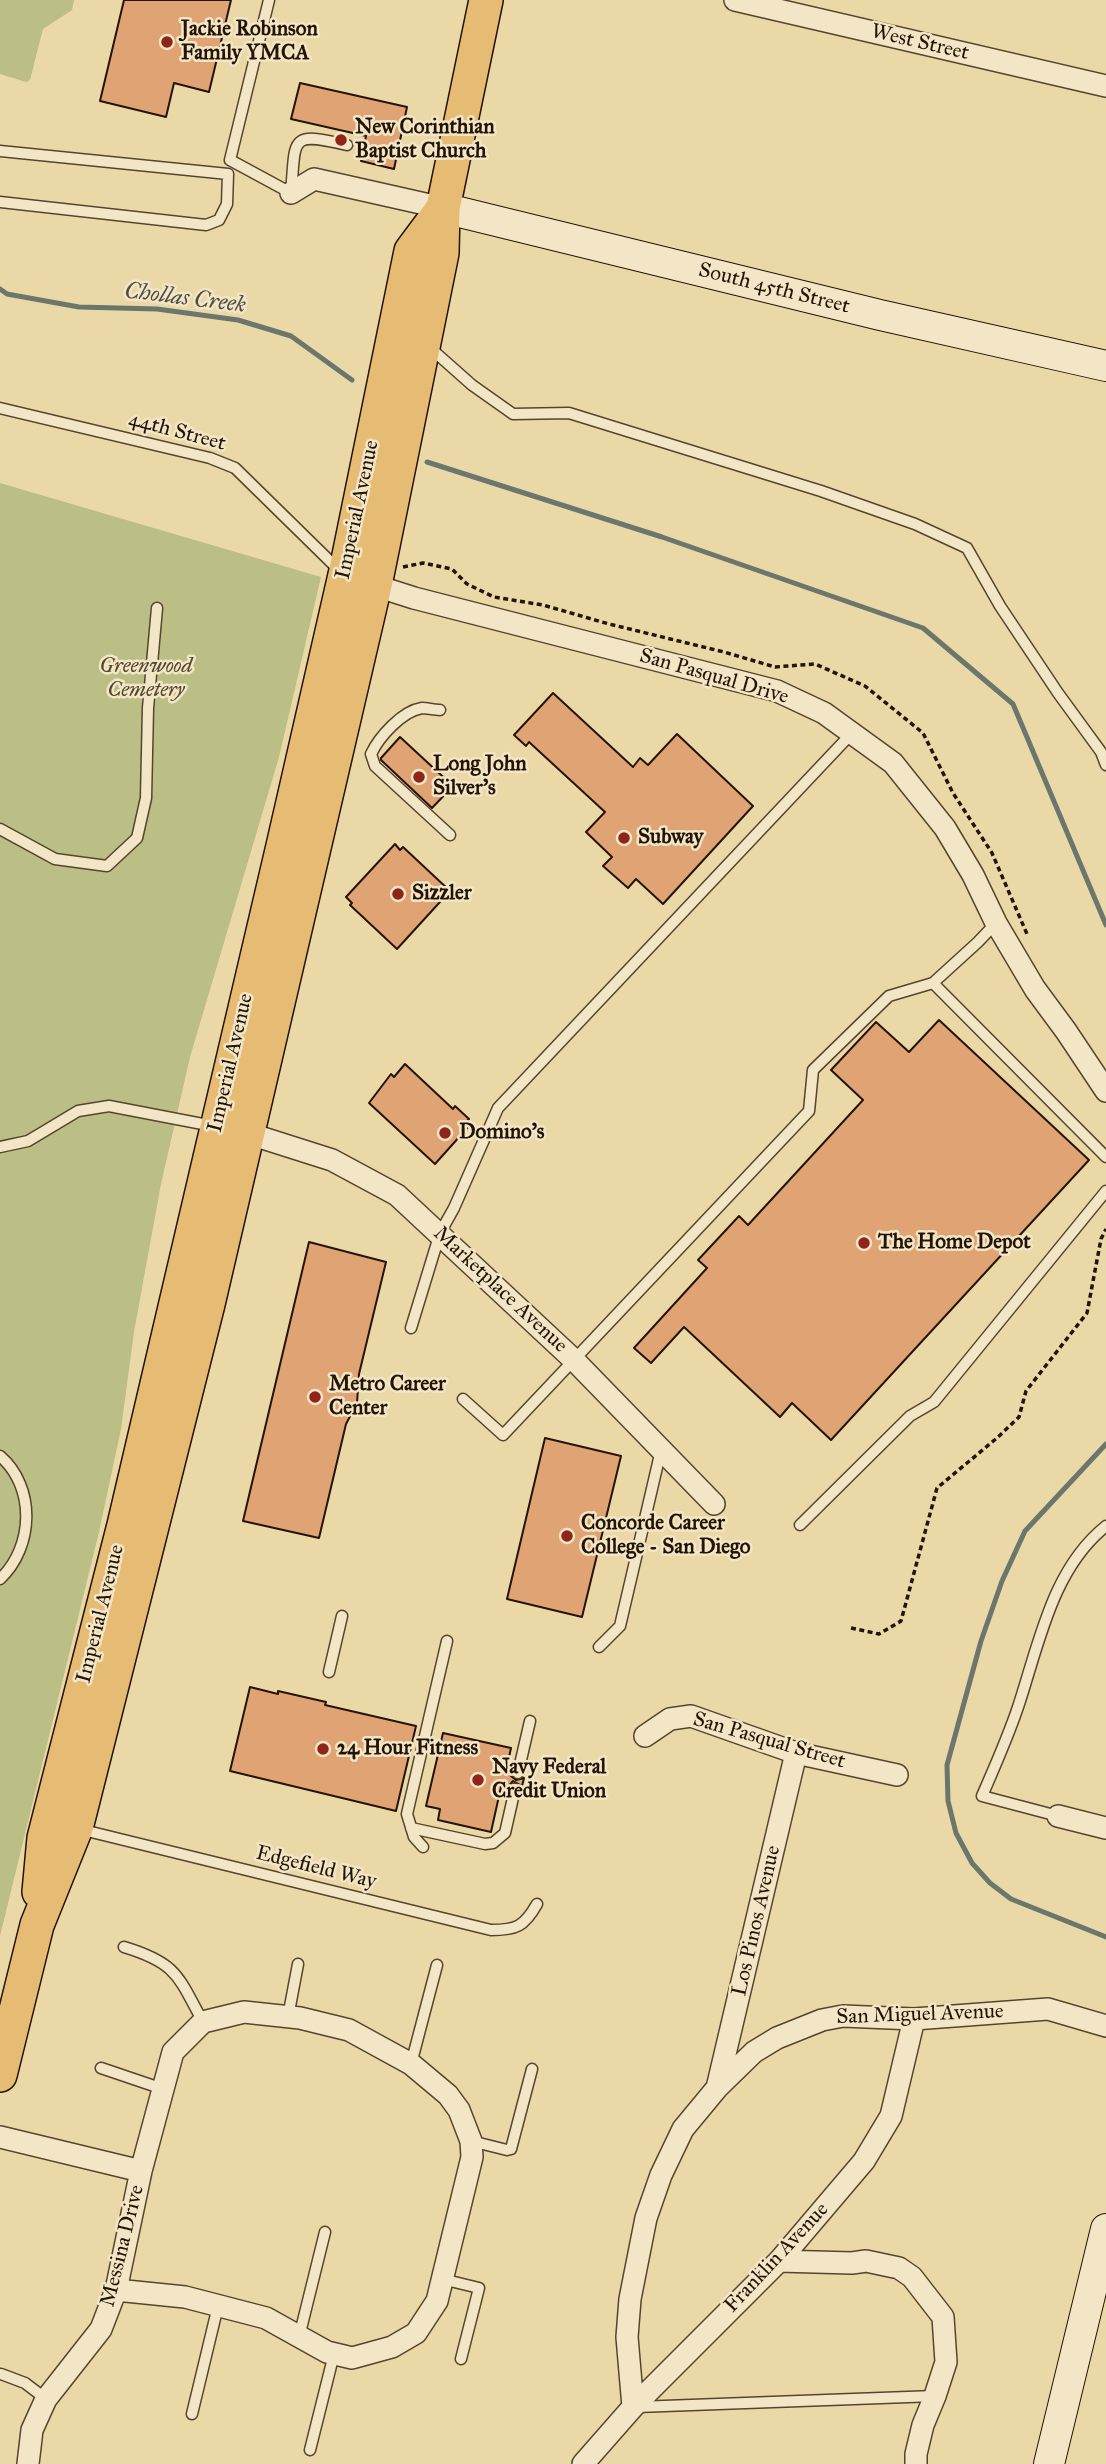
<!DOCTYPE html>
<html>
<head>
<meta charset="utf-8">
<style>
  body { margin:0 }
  canvas { display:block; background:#ebd8a7 }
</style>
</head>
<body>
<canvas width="1106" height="2464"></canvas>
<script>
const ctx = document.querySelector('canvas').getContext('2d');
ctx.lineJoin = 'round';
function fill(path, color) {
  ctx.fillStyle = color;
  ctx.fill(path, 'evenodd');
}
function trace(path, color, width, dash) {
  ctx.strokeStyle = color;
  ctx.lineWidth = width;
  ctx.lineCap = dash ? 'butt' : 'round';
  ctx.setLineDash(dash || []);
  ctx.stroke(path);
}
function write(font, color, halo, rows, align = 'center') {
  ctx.font = font + ' "IM FELL Great Primer",serif';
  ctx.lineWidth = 5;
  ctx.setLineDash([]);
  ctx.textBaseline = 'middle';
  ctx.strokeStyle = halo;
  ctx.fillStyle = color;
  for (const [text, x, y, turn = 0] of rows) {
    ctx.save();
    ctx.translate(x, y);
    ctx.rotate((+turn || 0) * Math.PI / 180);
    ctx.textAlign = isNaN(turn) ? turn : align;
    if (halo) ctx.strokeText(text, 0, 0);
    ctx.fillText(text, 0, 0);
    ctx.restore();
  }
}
const green = new Path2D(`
  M0 0H74L72 10 43 29 30 80 26 82 0 74Z
  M0 483 321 577 279 757 190 1057 161 1184 134 1332 121 1429 99 1532 0 1936Z`);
const stream = new Path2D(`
  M0 289 7 294 79 307 157 309 238 320 291 336 352 380
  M427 462 662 537 923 628 1013 704 1106 925
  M1106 1444 1025 1531 1002 1581 981 1641 947 1765 948 1801 956 1833 972 1863 990 1883 1011 1899 1106 1937`);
const building = new Path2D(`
  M124 0H231L209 92 174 83 166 117 100 101Z
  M300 83 407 107 394 169 361 161 366 136 291 119Z
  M553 693 633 767 640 758 648 765 677 734 753 806 663 904 636 879 628 888 603 866 612 857 586 832 605 812 529 742 526 746 514 735Z
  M400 737 453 786 432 808 381 760V758Z
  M395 844 400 850 403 847 450 891 397 949 350 905 352 903 346 897Z
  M939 1020 1089 1160 831 1440 792 1403 780 1417 684 1327 651 1363 634 1348 707 1268 698 1260 739 1216 748 1225 863 1100 831 1070 876 1022 909 1052Z
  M405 1064 453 1109 455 1106 469 1119 465 1123 469 1126 435 1164 369 1103 391 1074 394 1077Z
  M309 1242 386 1262 359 1374 357 1403 346 1424 319 1538 243 1521Z
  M545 1438 621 1456 582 1617 507 1599Z
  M250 1687 278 1694V1691L326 1702 325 1705 416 1726 396 1811 230 1771Z
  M443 1733 511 1748 506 1771 510 1772 511 1776 516 1780 524 1778 522 1786 513 1781 507 1788 501 1787 491 1832 438 1820 440 1809 426 1806Z`);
const path = new Path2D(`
  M403 567 423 563 452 569 467 584 494 597 543 605 609 624 724 652 775 667 815 664 865 686 923 733 953 793 992 853 1027 934
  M851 1628 879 1634 901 1621 937 1488 997 1438 1019 1417 1026 1391 1087 1313 1101 1239 1106 1229`);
const lane = new Path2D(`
  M269 0 230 160 291 193C296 138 288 131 347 145
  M0 151 228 174 227 204 219 220 206 225 0 202
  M428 346 472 385 513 414 569 413 821 491 915 524 967 548 1000 606 1058 693 1101 752 1106 765
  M0 408 210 458 235 468 340 571
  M440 710C434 710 427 708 422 708 402 711 379 737 371 754L375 766 450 835
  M0 829 55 859 107 866 137 838 146 798 148 708 157 608
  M933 983 1106 1157
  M0 1147 28 1141 78 1111 109 1106 213 1126
  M411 1328 440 1233 454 1208 498 1108 852 733
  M463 1399 503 1435 809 1111 813 1070 889 996 933 983 978 942 996 923
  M0 1456C36 1487 34 1547 0 1579
  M800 1525 910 1416 934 1402 1106 1191
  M599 1647 620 1626 661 1450
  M329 1672 342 1616
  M518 1773 530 1721
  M1058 1816 982 1796C995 1766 1008 1737 1018 1707 1039 1644 1052 1569 1106 1526
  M411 1828 485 1844 493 1843 505 1833 515 1789
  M79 1829 491 1930C516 1930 524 1927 537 1904
  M423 1847 414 1837 407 1814 447 1641
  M124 1947C177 1963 178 1976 203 2022
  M288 2017 298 1964
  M411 2064 437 1965
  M101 2068 163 2089
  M471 2141 507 2150 511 2149 532 2069
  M442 2279 479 2288 461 2359
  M299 2337 325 2232
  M1 2374 25 2383 46 2399
  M637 2407 935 2396
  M192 2414 218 2306
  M310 2450 334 2354`);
const street = new Path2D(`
  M735 0 1106 86
  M291 193 314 179 443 208
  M364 582 414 598 777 691 824 713 893 763 945 828 973 875 996 923 1035 989 1066 1031 1106 1091
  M247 1133 332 1160 397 1195 574 1360 714 1504
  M645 1736 670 1719 691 1716 796 1753 897 1775
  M1058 1816 1106 1828
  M717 2088 796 1753
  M0 2137 141 2171
  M779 2261 852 2263 866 2261 899 2268 912 2277 943 2317 946 2362 935 2396 923 2425 916 2454V2464
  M633 2407 627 2337 630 2299 646 2218 661 2175 683 2129 717 2088 754 2052 777 2038 822 2020 843 2016 914 2019 1048 2009 1106 2026
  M28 2464 32 2430 46 2399 101 2329 116 2290 141 2171 173 2052 203 2022 244 2012 300 2018 349 2030 411 2064 448 2095 459 2110 471 2141 472 2157 437 2301 416 2333 392 2347 352 2358 327 2352 266 2318 185 2297 116 2290
  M583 2464 633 2407 779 2261 864 2161 891 2116 914 2019`);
const secondary = new Path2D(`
  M443 208 880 315 1106 366
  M1049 2464 1106 2229`);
const primary = new Path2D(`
  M39 1892 44 1838 124 1525 283 846 345 575 411 251 443 208
  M0 2075 37 1925 76 1828 208 1304 375 585 442 253 443 208 486 0`);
const markers = [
  [167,42,7,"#8f2418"],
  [341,140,7,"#8f2418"],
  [419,777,7,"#8f2418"],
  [624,838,7,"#8f2418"],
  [398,894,7,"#8f2418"],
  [445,1133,7,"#8f2418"],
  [864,1243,7,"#8f2418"],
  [315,1397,7,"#8f2418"],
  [567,1536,7,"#8f2418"],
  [323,1749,7,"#8f2418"],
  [478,1780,7,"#8f2418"]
];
const poiNames = [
  ["Jackie Robinson",181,30],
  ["Family YMCA",181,54],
  ["New Corinthian",355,128],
  ["Baptist Church",355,152],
  ["Long John",433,765],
  ["Silver's",433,789],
  ["Subway",638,838],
  ["Sizzler",412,894],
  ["Domino's",459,1133],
  ["The Home Depot",878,1243],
  ["Metro Career",329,1385],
  ["Center",329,1409],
  ["Concorde Career",581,1524],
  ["College - San Diego",581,1548],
  ["24 Hour Fitness",337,1749],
  ["Navy Federal",492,1768],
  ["Credit Union",492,1792]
];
const streetNames = [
  ["West Street",920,43,13],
  ["South 45th Street",774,289,14],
  ["44th Street",177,432,15],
  ["Imperial Avenue",358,510,-78],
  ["San Pasqual Drive",714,677,16],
  ["Imperial Avenue",231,1063,-77],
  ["Marketplace Avenue",500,1290,43],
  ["Imperial Avenue",101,1614,-76],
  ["San Pasqual Street",769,1741,16],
  ["Edgefield Way",316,1868,14],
  ["Los Pinos Avenue",757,1921,-77],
  ["San Miguel Avenue",920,2015,-2],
  ["Messina Drive",123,2246,-76],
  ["Franklin Avenue",777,2258,-47]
];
const parkNames = [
  ["Greenwood",146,667],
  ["Cemetery",146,691]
];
const waterNames = [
  ["Chollas Creek",185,299,7]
];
fill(green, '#bbbe85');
trace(stream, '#6b766d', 5);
fill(building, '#e0a374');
trace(building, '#241406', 2);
trace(lane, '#56452e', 13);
trace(street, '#56452e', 24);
trace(secondary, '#241406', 32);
trace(primary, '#241406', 36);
trace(path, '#241406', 3.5, [5, 3.5]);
trace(lane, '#f2e6c6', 10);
trace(street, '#f2e6c6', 21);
trace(secondary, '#f2e6c6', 30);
trace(primary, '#e6bc74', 33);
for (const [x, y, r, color] of markers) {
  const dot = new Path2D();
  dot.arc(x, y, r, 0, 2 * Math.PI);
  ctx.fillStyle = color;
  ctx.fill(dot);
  trace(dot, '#f2e6c6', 2.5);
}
write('bold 21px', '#241406', '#f2e6c6', poiNames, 'left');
write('21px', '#241406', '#f2e6c6', streetNames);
write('italic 21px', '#51472c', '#f2e6c6', parkNames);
write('italic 23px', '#4e4d42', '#f2e6c6', waterNames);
</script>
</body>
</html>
